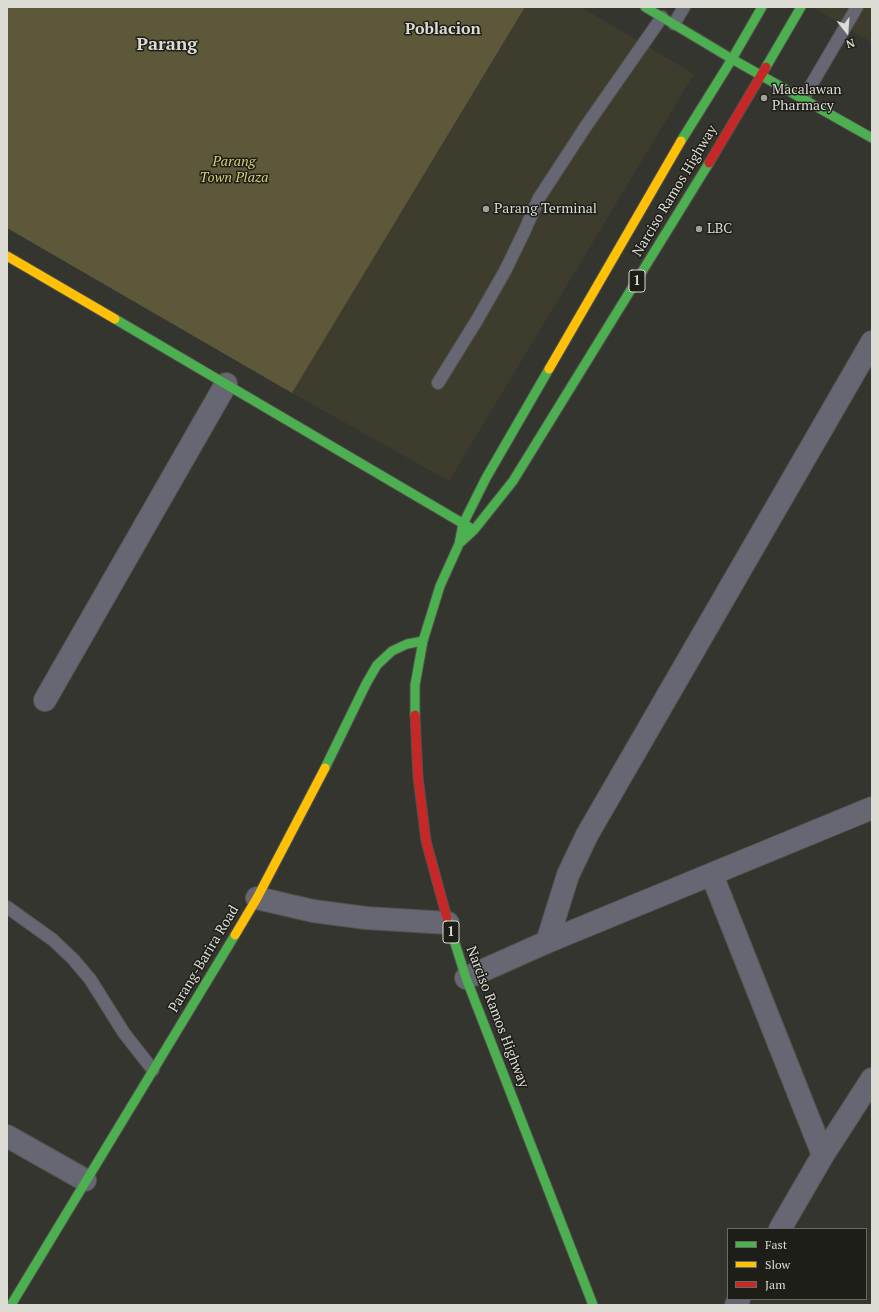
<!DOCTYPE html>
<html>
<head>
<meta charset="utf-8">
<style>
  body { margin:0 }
  #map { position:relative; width:879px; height:1312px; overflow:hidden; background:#35352f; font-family:"PT Serif",serif }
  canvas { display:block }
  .frame { position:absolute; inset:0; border:8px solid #dcdbd4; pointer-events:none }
  .legend { position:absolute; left:727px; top:1228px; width:140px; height:72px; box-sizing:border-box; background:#1e1e19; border:1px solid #6a6a64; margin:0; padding:5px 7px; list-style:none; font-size:12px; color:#dcdbd4 }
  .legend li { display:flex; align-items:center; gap:8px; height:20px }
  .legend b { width:20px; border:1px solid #6a6a64 }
  .north { position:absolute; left:827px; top:12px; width:40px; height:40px; -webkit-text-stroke:3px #1e1e19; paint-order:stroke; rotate:163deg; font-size:11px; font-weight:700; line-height:16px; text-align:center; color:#dcdbd4 }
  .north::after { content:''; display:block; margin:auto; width:14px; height:18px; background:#dcdbd4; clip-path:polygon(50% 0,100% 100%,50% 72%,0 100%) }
</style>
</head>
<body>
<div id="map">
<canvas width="879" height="1312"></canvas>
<div class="frame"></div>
<ul class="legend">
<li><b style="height:5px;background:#4caf50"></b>Fast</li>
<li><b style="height:5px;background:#ffc107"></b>Slow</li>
<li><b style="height:5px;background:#c62828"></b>Jam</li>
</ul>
<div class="north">N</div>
</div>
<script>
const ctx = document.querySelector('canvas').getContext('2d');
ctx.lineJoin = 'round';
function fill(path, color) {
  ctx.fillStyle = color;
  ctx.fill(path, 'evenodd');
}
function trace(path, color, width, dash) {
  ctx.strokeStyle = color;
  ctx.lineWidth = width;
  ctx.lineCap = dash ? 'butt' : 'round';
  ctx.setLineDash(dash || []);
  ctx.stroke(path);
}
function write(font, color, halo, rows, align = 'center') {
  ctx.font = font + ' "PT Serif",serif';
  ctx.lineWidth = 3;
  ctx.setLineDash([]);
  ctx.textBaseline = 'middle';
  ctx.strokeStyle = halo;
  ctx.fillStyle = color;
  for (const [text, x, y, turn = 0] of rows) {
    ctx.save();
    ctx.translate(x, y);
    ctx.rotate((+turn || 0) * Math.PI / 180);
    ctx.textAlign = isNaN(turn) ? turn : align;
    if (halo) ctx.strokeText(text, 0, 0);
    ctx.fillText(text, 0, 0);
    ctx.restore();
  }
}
const built = new Path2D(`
  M525 7H581L694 74 449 481 292 393Z
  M813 7H872V43Z`);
const green = new Path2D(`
  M7 7H525L292 393 7 228Z`);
const lane = new Path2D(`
  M674 24 684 7
  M803 99 857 7
  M438 383 477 320 505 271 524 232 539 198 586 126 662 17
  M7 907 53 940 73 959 90 979 124 1033 153 1070`);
const street = new Path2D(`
  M45 700 226 384
  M712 875 823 1155
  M257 898 313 911 366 918 448 923
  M547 942 568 875 587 835 872 342
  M466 978 547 942 872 808
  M7 1136 85 1180
  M780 1229 823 1155 872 1079
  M736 1305 739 1299`);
const fast = new Path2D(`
  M645 7 732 59 872 138
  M766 67 801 7
  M681 141 732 59 762 7
  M115 319 474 530
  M461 542 474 530 513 481 709 163
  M415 715V685L423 641 440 586 459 544 463 524 486 478 549 369
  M325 768 366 684 377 665 392 651 407 644 423 641
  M447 918 466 978 593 1305
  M11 1305 235 935`);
const slow = new Path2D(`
  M7 256 115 319
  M549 369 681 141
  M235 935 257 898 325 768`);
const jam = new Path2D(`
  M709 163 766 67
  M415 715 418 777 426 841 447 918`);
const markers = [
  [764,98,4,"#a2a19a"],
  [486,209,4,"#a2a19a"],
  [699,229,4,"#a2a19a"]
];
const shields = [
  [637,281,16],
  [451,932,16]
];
const shieldNames = [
  ["1",637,281],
  ["1",451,932]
];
const poiNames = [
  ["Macalawan",772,90],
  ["Pharmacy",772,106],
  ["Parang Terminal",494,209],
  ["LBC",707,229]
];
const parkNames = [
  ["Parang",234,162],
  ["Town Plaza",234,178]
];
const streetNames = [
  ["Narciso Ramos Highway",675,191,-59],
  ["Parang-Barira Road",204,959,-59],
  ["Narciso Ramos Highway",497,1017,69]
];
const quarterNames = [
  ["Poblacion",443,29]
];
const districtNames = [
  ["Parang",167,45]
];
fill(built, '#3e3c2c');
fill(green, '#5c5839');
trace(lane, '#52524e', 14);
trace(street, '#52524e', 24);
trace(fast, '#52524e', 11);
trace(slow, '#52524e', 11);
trace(jam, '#52524e', 11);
trace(lane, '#666772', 12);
trace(street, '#666772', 22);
trace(fast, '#4caf50', 9);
trace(slow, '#ffc107', 9);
trace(jam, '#c62828', 9);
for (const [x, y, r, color] of markers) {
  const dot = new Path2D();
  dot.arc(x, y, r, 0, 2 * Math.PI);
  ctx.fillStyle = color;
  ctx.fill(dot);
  trace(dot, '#1e1e19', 1.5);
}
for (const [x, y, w] of shields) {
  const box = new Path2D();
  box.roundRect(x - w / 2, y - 11, w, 22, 3);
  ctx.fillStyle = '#1e1e19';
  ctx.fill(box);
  trace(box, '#dcdbd4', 1);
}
write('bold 13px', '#dcdbd4', null, shieldNames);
write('14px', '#dcdbd4', '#1e1e19', poiNames, 'left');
write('italic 14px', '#d7cc74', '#1e1e19', parkNames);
write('14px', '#dcdbd4', '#1e1e19', streetNames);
write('bold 16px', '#dcdbd4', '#1e1e19', quarterNames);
write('bold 18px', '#dcdbd4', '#1e1e19', districtNames);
</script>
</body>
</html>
